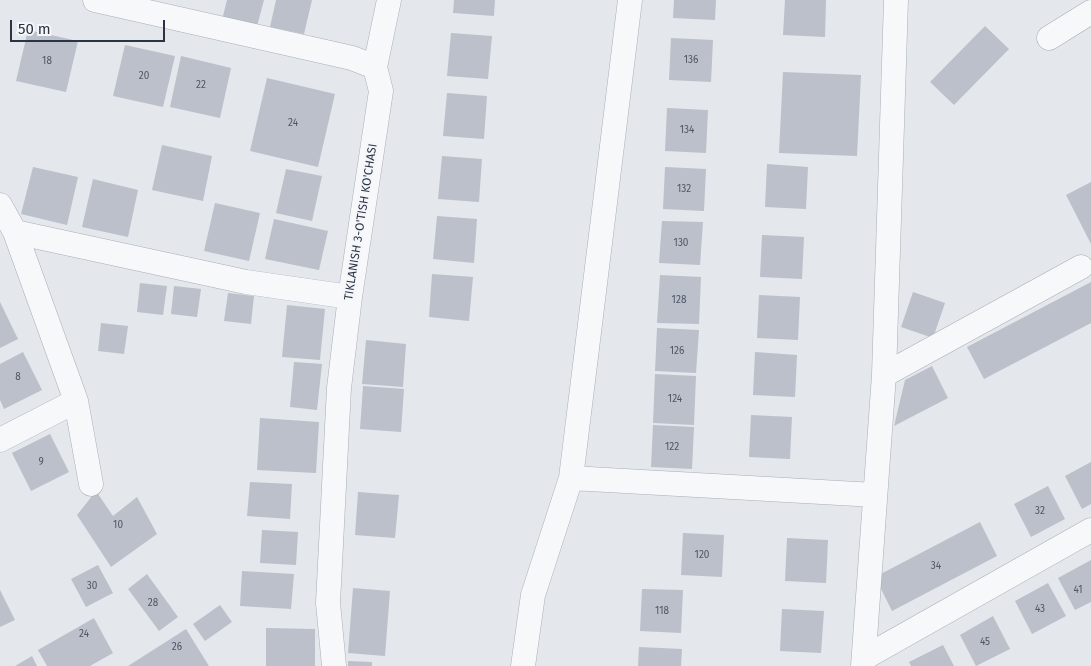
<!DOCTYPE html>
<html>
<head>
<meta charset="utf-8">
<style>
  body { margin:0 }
  #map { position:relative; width:1091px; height:666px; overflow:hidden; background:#e4e7ec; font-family:"Fira Sans",sans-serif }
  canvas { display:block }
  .scale { position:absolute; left:10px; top:20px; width:155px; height:22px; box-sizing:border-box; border:2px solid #2b3445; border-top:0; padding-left:6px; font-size:15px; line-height:18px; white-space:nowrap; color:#2b3445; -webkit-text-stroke:4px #f4f6f9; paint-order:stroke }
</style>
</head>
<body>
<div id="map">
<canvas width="1091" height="666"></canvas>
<div class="scale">50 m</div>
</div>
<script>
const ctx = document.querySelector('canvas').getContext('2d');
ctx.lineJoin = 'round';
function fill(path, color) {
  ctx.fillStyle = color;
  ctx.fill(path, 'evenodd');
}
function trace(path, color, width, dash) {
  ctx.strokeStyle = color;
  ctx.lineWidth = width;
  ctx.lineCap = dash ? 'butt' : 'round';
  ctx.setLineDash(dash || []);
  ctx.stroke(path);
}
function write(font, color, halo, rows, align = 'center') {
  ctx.font = font + ' "Fira Sans",sans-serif';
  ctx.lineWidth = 4;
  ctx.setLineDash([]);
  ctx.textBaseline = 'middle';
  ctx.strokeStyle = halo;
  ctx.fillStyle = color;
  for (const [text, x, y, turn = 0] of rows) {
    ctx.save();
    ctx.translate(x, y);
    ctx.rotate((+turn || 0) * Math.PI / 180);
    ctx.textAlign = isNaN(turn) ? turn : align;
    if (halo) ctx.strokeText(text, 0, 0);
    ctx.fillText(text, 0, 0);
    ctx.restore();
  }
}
const building = new Path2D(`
  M227 0H264L256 30 222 20Z
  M276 0H312L304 34 270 27Z
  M454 0H495L494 16 453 13Z
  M674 0H716L715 20 673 18Z
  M785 0H826L825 37 783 35Z
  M985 26 1009 49 954 105 930 82Z
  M28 30 78 41 66 92 16 81Z
  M451 33 492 36 488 79 447 76Z
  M671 38 713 40 711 82 669 80Z
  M125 45 175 56 163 107 113 96Z
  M181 56 231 68 220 118 170 107Z
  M783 72 861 75 857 156 779 153Z
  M267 78 335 94 318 167 250 151Z
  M447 93 487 96 484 139 443 136Z
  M667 108 708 110 706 153 665 151Z
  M162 145 212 156 203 201 152 190Z
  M442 156 482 159 479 202 438 199Z
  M767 164 808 167 806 209 765 207Z
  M33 167 78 177 67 225 21 214Z
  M665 167 706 169 704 211 663 209Z
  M286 169 322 176 312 221 276 213Z
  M93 179 138 190 128 237 82 227Z
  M1091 182V244L1066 195Z
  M215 203 260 213 249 261 204 251Z
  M437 216 477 219 474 263 433 259Z
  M274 219 328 231 319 270 265 259Z
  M662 221 703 222 700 265 659 263Z
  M762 235 804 237 802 279 760 277Z
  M432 274 473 277 469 321 429 317Z
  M660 275 701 277 699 324 657 323Z
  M1091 282V323L984 379 967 347Z
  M140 283 167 286 163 315 137 312Z
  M174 286 201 289 197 317 171 314Z
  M913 292 945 303 933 338 901 327Z
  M228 293 254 296 251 324 224 321Z
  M759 295 800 297 798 340 757 338Z
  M0 302 18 339 0 348Z
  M287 305 325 309 320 360 282 357Z
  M101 323 128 326 124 354 98 351Z
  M657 328 699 330 696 373 655 371Z
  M366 340 406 344 403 387 362 384Z
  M23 352 42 390 4 409 0 400V364Z
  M755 352 797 355 795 397 753 395Z
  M294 362 322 364 317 410 290 407Z
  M932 366 948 398 894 426 905 380Z
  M655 374 696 376 694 425 653 423Z
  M363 386 404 389 401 432 360 429Z
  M751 415 792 417 790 459 749 457Z
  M260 418 319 422 316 473 257 470Z
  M653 425 694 427 692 469 651 467Z
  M50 434 69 472 31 491 12 453Z
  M1091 462V504L1082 509 1065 476Z
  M250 482 292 484 290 519 247 516Z
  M1048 486 1065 519 1031 537 1014 504Z
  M96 491 113 516 137 497 157 534 111 567 77 515Z
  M358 492 399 495 395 538 355 535Z
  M980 522 997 556 892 611 875 577Z
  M262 530 298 532 296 565 260 563Z
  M683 533 724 535 722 577 681 575Z
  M787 538 828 540 826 583 785 581Z
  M1091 560V602L1075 610 1058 578Z
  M98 565 113 593 86 607 71 579Z
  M242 571 294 574 291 609 240 606Z
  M147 574 178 617 159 631 128 589Z
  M1048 583 1066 616 1032 634 1015 601Z
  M353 588 390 591 385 656 348 653Z
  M642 589 683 590 681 633 640 631Z
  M0 590 15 620 0 627Z
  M220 605 232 622 205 641 193 624Z
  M782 609 824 611 821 653 780 651Z
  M993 616 1010 649 976 666 960 635Z
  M94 618 113 653 90 666H47L38 650Z
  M266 628 315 629V666H266Z
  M186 629 209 666H128Z
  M943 645 954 666H911L909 662Z
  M639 647 682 649 681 666H638Z
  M32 656 37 666H15Z
  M348 661 372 662V666H348Z`);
const street = new Path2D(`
  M95 0 352 58 375 67 381 91 350 297 339 388 328 603 334 666
  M1049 38 1091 12
  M375 67 389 0
  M0 205 15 232 246 282 350 297
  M15 232 76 401 91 484
  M884 375 1081 267
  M0 440 76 401
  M571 478 875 495
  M864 658 1091 530
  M523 666 533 595 571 478 630 0
  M863 666 884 375 896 0`);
const numberNames = [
  ["136",691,60],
  ["18",47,61],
  ["20",144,76],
  ["22",201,85],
  ["24",293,123],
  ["134",687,130],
  ["132",684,189],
  ["130",681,243],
  ["128",679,300],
  ["126",677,351],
  ["8",18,377],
  ["124",675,399],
  ["122",672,447],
  ["9",41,462],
  ["32",1040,511],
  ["10",118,525],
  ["120",702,555],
  ["34",936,566],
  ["30",92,586],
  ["41",1078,590],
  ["28",153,603],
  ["43",1040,609],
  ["118",662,611],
  ["24",84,634],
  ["45",985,642],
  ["26",177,647]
];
const streetNames = [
  ["TIKLANISH 3-O'TISH KO'CHASI",361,222,-81]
];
fill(building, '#bbc0ca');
trace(street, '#a9aeb7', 25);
trace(street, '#f7f8fa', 24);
write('10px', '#4f5766', null, numberNames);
write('12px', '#2b3445', '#f4f6f9', streetNames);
</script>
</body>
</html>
